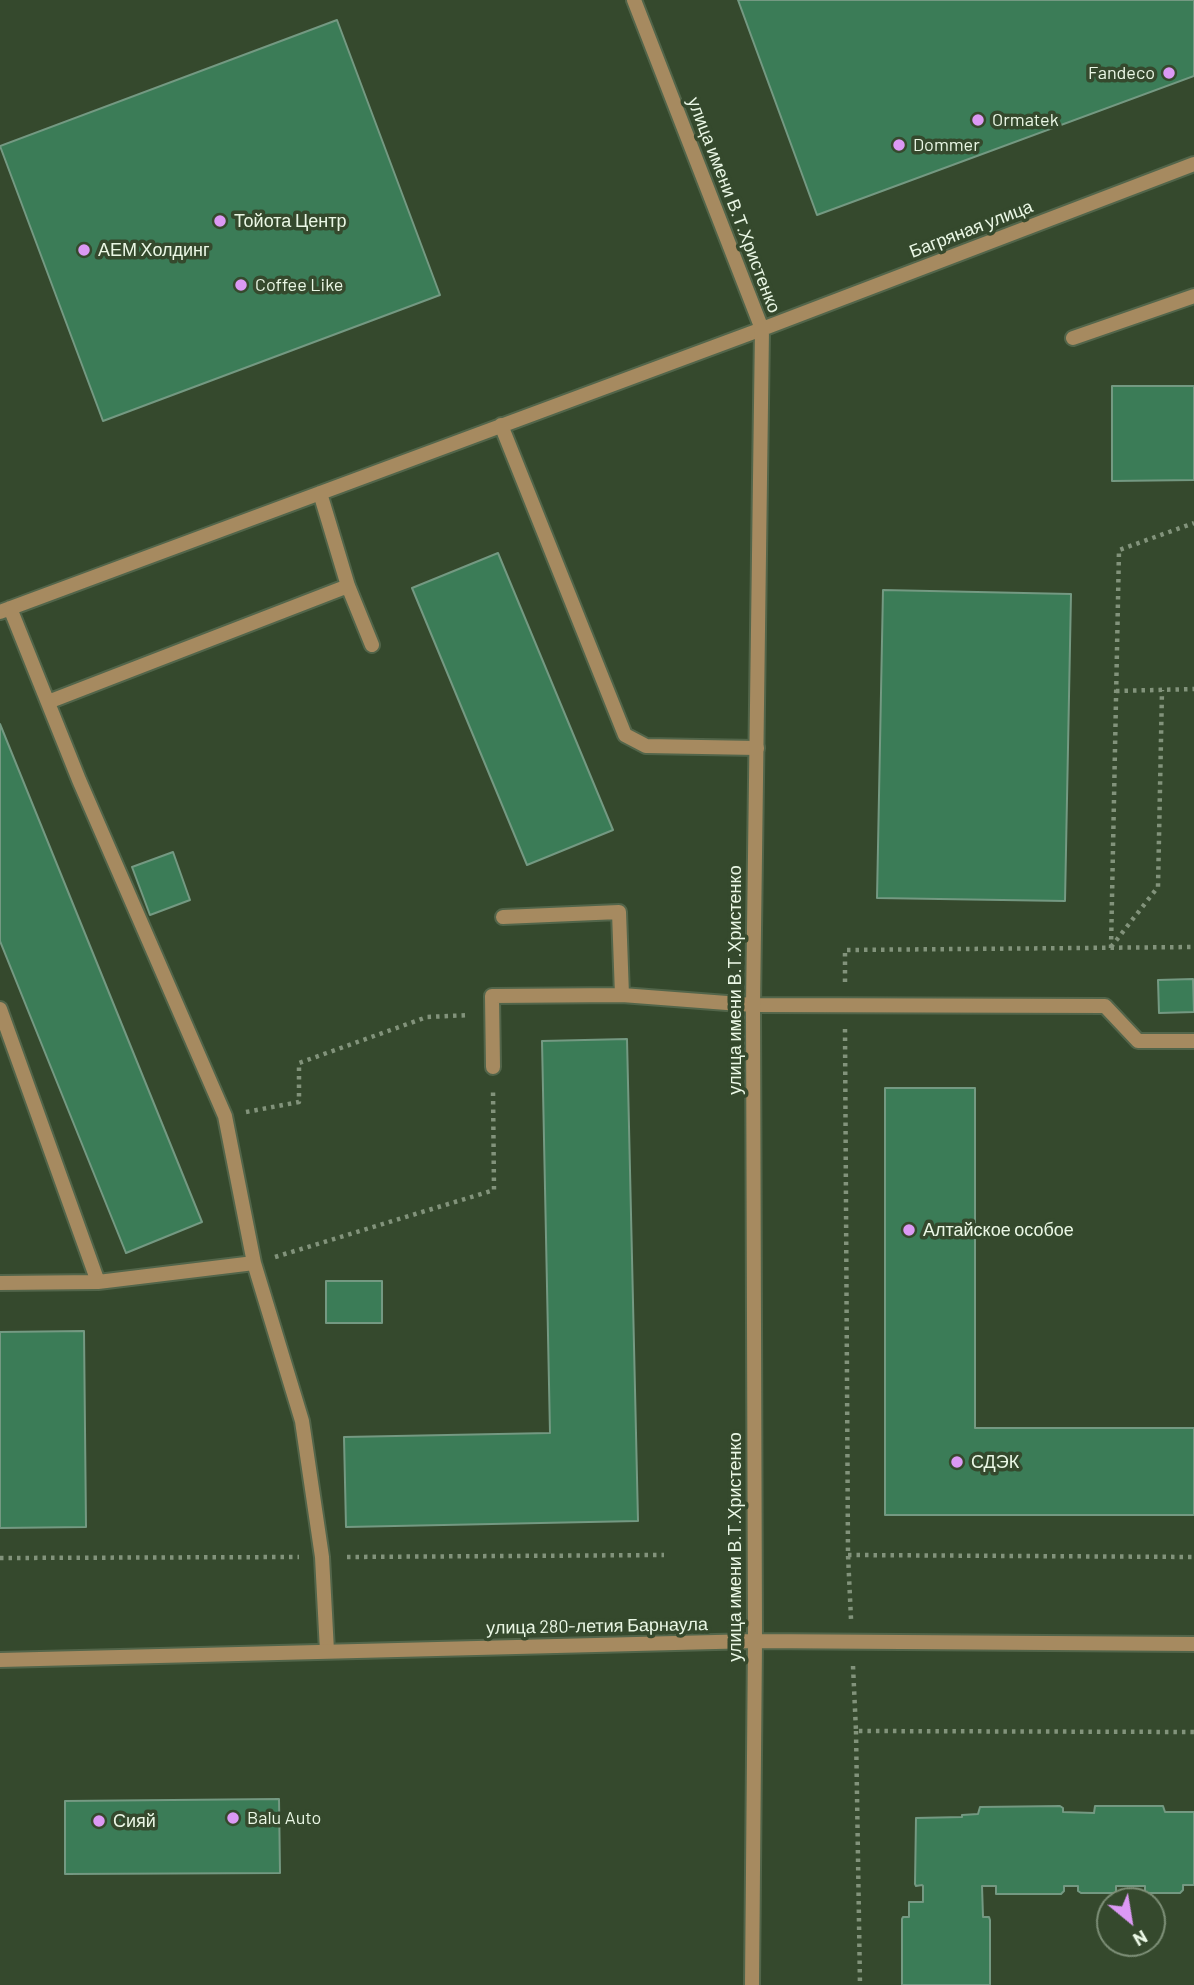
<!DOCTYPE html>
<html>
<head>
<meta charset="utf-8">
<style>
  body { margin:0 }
  #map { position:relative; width:1194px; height:1985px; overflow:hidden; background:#35492d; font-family:Barlow,sans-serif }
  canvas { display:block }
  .north { position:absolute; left:1096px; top:1887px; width:70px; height:70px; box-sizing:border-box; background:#35492d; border:2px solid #7d8f77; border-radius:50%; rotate:150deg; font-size:19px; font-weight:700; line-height:28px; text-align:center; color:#eaf7e5 }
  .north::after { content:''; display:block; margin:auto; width:24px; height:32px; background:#dc99f4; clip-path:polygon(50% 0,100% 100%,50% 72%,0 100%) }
</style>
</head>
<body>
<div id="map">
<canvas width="1194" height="1985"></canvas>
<div class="north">N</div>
</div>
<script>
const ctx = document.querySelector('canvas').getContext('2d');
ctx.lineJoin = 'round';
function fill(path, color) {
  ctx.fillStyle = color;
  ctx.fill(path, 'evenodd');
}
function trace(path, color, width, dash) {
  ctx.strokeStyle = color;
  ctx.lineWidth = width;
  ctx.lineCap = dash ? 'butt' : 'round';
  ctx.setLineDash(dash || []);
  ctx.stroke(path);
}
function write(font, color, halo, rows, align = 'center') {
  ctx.font = font + ' Barlow,sans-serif';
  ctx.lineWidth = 7;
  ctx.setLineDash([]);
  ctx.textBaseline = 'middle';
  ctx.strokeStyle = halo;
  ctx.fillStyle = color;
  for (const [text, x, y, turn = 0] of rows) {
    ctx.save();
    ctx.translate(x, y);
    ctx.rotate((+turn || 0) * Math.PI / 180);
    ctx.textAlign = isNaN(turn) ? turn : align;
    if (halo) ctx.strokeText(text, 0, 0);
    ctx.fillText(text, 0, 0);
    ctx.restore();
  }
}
const building = new Path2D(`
  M738 0H1194V76L817 215Z
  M337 20 440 295 103 421 0 146Z
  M1112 386H1194V480L1112 481Z
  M498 553 613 830 527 865 412 588Z
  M883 590 1071 594 1065 901 877 898Z
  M0 724 202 1222 126 1253 0 941Z
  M173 852 190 900 150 915 132 867Z
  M1193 979 1194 1012 1159 1013 1158 980Z
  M627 1039 638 1521 346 1527 344 1437 550 1433 542 1041Z
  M885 1088H975V1428H1194V1515H885Z
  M326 1281H382V1323H326Z
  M84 1331 86 1527 0 1528V1332Z
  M279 1799 280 1873 65 1874V1801Z
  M1060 1806 1063 1808V1812L1094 1813 1095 1806H1163L1165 1812H1194V1885H1183V1890L1180 1893H1145V1886H1116V1893H1081L1078 1891V1886H1064V1891L1061 1894H996V1886H982L983 1917H989L990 1920V1985H902V1919L903 1917H909V1902H923V1886L922 1885 916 1886 915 1884 916 1818 962 1817V1815L978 1814 980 1807Z`);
const path = new Path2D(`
  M1116 691 1194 689
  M1111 947 1158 887 1162 690
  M1111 948 1119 550 1194 523
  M845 982V950L1194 947
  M845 1029 848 1555 851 1619
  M246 1112 299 1102V1063L427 1017 470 1015
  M275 1257 494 1190 493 1089
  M848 1555 1194 1557
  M347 1557 664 1555
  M0 1558 299 1557
  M853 1666 856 1731 1194 1732
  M856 1731 860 1985`);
const lane = new Path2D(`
  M1073 338 1194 296
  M501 425 625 735 646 746 757 748
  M320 493 348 586 372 645
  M10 608 79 780 225 1116 254 1263
  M0 612 762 329
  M48 702 348 586
  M503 917 619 912 622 995
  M0 1009 98 1282 254 1263 302 1421 322 1557 327 1651
  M493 1067 492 996 622 995 753 1005 1105 1006 1138 1041H1194
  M0 1283 98 1282`);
const street = new Path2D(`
  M634 0 762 329 753 1005 755 1641 752 1985
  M762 329 1194 164
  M0 1660 755 1641 1194 1644`);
const markers = [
  [1169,73,7,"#dc99f4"],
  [978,120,7,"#dc99f4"],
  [899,145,7,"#dc99f4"],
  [220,221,7,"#dc99f4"],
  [84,250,7,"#dc99f4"],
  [241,285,7,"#dc99f4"],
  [909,1230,7,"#dc99f4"],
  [957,1462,7,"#dc99f4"],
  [233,1818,7,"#dc99f4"],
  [99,1821,7,"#dc99f4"]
];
const poiNames = [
  ["Fandeco",1155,73,"right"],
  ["Ormatek",992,120],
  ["Dommer",913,145],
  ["Тойота Центр",234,221],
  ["АЕМ Холдинг",98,250],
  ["Coffee Like",255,285],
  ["Алтайское особое",923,1230],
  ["СДЭК",971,1462],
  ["Balu Auto",247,1818],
  ["Сияй",113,1821]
];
const streetNames = [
  ["улица имени В.Т.Христенко",734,205,69],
  ["Багряная улица",971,229,-21],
  ["улица имени В.Т.Христенко",735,980,-90],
  ["улица имени В.Т.Христенко",735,1547,-90],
  ["улица 280-летия Барнаула",597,1626,-1]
];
fill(building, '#3b7c57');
trace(building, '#749982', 2);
trace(lane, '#52654a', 18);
trace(street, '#52654a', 18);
trace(path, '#82937b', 4.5, [3.5, 5]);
trace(lane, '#a68a60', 14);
trace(street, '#a68a60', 14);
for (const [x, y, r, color] of markers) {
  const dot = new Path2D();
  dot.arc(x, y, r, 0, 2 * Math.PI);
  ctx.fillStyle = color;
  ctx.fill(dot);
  trace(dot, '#35492d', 2.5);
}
write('18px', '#eaf7e5', '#35492d', poiNames, 'left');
write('18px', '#eaf7e5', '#35492d', streetNames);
</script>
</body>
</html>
